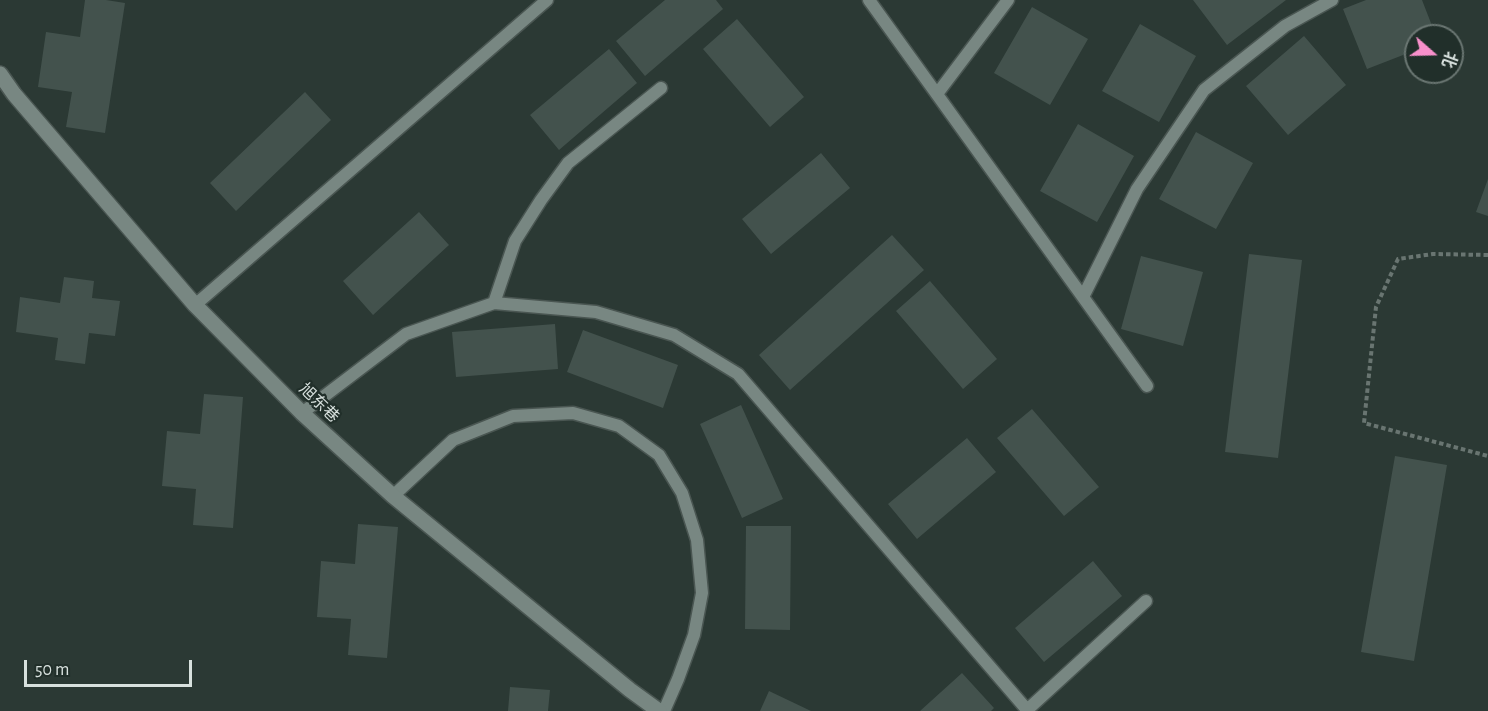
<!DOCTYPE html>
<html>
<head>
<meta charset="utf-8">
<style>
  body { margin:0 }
  #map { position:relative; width:1488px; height:711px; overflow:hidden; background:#2b3934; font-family:"Alegreya Sans","Noto Sans SC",sans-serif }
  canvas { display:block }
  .north { position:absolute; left:1404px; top:24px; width:60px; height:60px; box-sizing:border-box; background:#212f2a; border:2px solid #6a7672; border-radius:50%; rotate:110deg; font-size:16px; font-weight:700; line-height:24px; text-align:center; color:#d8e1de }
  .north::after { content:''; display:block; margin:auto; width:21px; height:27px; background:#f890cb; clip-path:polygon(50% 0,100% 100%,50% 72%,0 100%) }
  .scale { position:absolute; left:24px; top:660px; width:168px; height:27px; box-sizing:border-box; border:3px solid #d8e1de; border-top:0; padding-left:8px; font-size:18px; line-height:21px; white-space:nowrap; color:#d8e1de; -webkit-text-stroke:4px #212f2a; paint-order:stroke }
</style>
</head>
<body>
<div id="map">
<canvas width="1488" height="711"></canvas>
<div class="north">北</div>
<div class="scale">50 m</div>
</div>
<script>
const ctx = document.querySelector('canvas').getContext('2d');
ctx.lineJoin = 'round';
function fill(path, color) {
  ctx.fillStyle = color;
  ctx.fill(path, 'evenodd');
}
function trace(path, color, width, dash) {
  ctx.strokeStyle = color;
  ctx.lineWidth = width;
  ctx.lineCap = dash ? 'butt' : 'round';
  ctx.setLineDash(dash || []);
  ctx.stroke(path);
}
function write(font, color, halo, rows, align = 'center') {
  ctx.font = font + ' "Alegreya Sans","Noto Sans SC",sans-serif';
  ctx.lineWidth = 4.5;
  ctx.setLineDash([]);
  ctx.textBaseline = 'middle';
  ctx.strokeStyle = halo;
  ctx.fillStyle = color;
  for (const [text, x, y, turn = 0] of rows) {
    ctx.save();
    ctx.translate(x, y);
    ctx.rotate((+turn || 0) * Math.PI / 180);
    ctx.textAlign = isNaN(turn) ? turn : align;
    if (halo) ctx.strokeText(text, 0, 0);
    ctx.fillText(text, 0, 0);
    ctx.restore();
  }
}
const building = new Path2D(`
  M85 0H106L125 3 105 133 66 127 72 92 38 87 46 32 80 37Z
  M665 0H716L723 9 645 76 616 41Z
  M1193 0H1286L1227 45Z
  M1366 0H1422L1436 36H1416V50L1367 69 1343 9Z
  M1032 7 1088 39 1050 105 994 73Z
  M737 19 804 97 770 127 703 49Z
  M1140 24 1196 56 1159 122 1102 91Z
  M1304 36 1346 85 1288 135 1246 86Z
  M609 49 637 83 559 150 530 115Z
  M305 92 331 120 236 211 210 183Z
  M1078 124 1134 156 1097 222 1040 191Z
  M1196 132 1253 163 1216 229 1159 199Z
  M821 153 850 188 771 254 742 219Z
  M1488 179V216L1476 212Z
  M419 212 449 245 373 315 343 281Z
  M892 235 924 270 790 390 759 355Z
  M1249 254 1302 260 1278 458 1225 452Z
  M1141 256 1203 272 1183 346 1121 329Z
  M64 277 94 281 92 298 120 301 115 336 89 333 85 364 55 360 58 338 16 332 20 297 60 303Z
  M930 281 997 359 963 389 896 311Z
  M555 324 558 369 456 377 452 332Z
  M583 330 678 365 663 408 567 372Z
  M204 394 243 397 233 528 193 525 196 489 162 486 167 431 200 434Z
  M741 405 783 499 742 518 700 424Z
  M1032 409 1099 487 1064 516 997 438Z
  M967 438 996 472 917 539 888 504Z
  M1395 456 1447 465 1414 661 1361 652Z
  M358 524 398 527 387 658 348 655 351 619 317 617 321 561 355 564Z
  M746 526H791L790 630 745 629Z
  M1093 561 1122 596 1044 662 1015 628Z
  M962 673 994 708 991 711H920Z
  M510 687 550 690 548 711H508Z
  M769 691 811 711H760Z`);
const path = new Path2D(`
  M1488 255 1433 254 1398 259 1376 307 1364 423 1488 456`);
const lane = new Path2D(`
  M869 0 1147 386
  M937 94 1008 0
  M1083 297 1137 189 1204 90 1285 26 1332 0
  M494 303 515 241 541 200 568 163 661 88
  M195 305 547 0
  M302 413 406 334 494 303 596 312 674 335 738 374 1028 711
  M393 496 453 440 513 416 573 413 619 426 659 455 682 493 697 540 702 593 694 635 678 679 664 711
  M1026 711 1146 601`);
const street = new Path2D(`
  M0 74 14 94 195 305 302 413 393 496 630 690 659 711`);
const streetNames = [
  ["旭东巷",319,403,44]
];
fill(building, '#43524d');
trace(lane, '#4a5652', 15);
trace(street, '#4a5652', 18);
trace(path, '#697571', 4, [4.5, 3]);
trace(lane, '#788782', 12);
trace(street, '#788782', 15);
write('16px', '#d8e1de', '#212f2a', streetNames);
</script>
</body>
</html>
